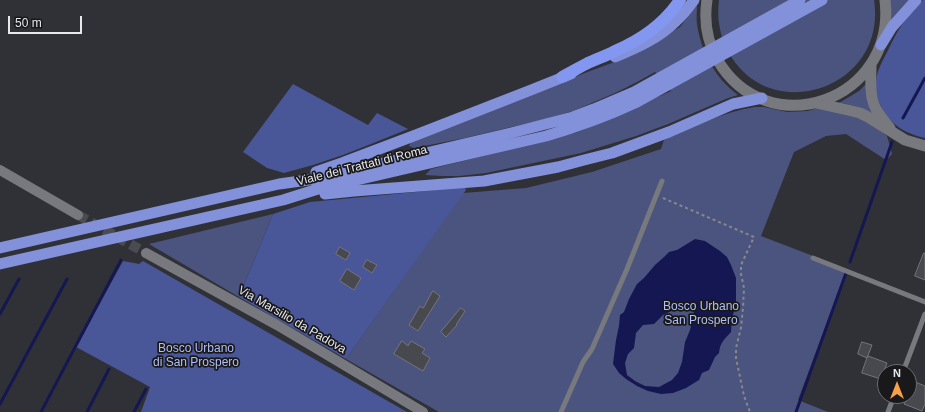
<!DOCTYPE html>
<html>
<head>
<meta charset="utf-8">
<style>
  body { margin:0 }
  #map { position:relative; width:925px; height:412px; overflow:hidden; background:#303137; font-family:Helvetica,sans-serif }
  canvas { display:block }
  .north { position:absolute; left:877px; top:364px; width:40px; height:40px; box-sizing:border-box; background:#19191c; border:1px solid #6b6c6f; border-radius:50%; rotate:0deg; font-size:11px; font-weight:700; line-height:16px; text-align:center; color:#e7e8ec }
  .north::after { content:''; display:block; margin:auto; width:14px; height:18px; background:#f7a149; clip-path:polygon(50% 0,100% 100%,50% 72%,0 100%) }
  .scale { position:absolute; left:8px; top:16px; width:74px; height:18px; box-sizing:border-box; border:2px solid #e7e8ec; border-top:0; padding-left:5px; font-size:12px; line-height:14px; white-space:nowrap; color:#e7e8ec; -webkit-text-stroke:3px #19191c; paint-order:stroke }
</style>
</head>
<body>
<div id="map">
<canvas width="925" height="412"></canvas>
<div class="north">N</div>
<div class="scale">50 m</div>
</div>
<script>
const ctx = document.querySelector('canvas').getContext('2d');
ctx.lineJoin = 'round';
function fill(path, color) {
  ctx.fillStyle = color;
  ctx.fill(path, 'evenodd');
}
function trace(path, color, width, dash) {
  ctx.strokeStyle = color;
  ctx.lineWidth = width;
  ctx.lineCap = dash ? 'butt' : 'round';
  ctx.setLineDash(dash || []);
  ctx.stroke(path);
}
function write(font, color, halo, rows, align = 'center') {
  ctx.font = font + ' Helvetica,sans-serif';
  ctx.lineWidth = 3.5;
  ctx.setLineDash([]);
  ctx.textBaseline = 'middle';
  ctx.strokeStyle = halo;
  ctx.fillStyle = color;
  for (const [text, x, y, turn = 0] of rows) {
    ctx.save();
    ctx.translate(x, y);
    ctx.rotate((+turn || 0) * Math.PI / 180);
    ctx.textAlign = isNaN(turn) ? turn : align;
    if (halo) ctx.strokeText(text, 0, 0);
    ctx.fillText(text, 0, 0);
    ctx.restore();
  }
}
const green = new Path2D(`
  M719 0H874C888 91 764 129 726 47 719 32 717 17 719 0Z
  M888 0H910L889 25Z
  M697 5C697 12 696 18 697 24 701 52 715 78 738 95L728 98 668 124 636 136 581 153 486 173 459 176H442L425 175 431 169 575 133 596 125 655 97 660 96 671 91 665 80 655 72 637 82 615 93 573 111 545 119 465 138 414 148 409 146 411 142 590 71 631 56 680 27Z
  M866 84 876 115C864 109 852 104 839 103L859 91Z
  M755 107H764L787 112 808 111 817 108 837 109 869 122 887 136 892 154 886 160 846 134 826 136 794 152 761 236 847 269 798 400 828 412H439L346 359 463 193 526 188 592 172 661 149 664 140C694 127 722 112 755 107Z
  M273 214 239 297 149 244Z`);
const forest = new Path2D(`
  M923 0H925V138C916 136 905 132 897 126 882 113 872 95 877 75 879 66 887 53 891 44 899 28 909 12 923 0Z
  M293 84 368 125 377 113 408 129 376 142 343 155 313 165 284 173 267 168 243 152Z
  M464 186 466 190 346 359 239 297 273 214 310 202 426 191Z
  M123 261 139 264 143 261 407 412H141L150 387 76 347Z`);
const water = new Path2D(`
  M695 239 705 241 720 251 727 257 731 265 736 278V305L732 318 731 332C724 340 720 342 719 353L715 357 709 370 702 373 699 380 686 388 673 393 661 394 648 391 637 386 626 379 619 373 613 364 616 340 619 326 620 315 624 312 629 299 637 284 644 278 655 265 664 257 669 252 677 250ZM684 305 693 309 694 314 690 330 685 342 682 362 678 373 672 380 659 387 645 386 635 381 627 375 625 363 628 354 634 348 636 333 643 325 654 324 663 315Z`);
const stream = new Path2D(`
  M903 118 925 78
  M850 262 892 142
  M0 314 19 279
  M0 404 67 279
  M41 412 121 260
  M87 412 109 369
  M134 412 146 389
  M796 412 846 273`);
const building = new Path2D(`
  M340 247 350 253 346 260 336 254Z
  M924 253H925V280L915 276Z
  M367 260 377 265 372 273 363 267Z
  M347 269 361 278 354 290 340 281Z
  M433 291 440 296 418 331 409 325 420 306 423 308Z
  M461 308 465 311 456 325H457L446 337 441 332Z
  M402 341 408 346 411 341 425 349 422 353 430 358 423 371 394 354Z
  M862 342 872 345 867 358 858 354Z
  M868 356 887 363 881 379 862 373Z
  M913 381 925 386V404L922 411 904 404 908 396H909V392Z`);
const minorTunnel = new Path2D(`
  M78 215 146 253`);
const path = new Path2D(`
  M663 198 754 237 741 265V274L744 288 743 308 741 328 736 348V358L744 396 750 412`);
const service = new Path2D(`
  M813 258 925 302
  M903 372 925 314
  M561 412 583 362 592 349 627 269 662 181
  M888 412 894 396`);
const minor = new Path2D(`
  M0 170 78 215
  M146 253 277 325 423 412`);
const tertiary = new Path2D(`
  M707 0C704 20 707 41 717 59 767 146 897 101 885 0
  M871 65C871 80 869 96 876 109 880 116 885 122 890 128
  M816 103 848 110 860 113 868 117 905 140 925 146`);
const trunk = new Path2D(`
  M881 45 892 27 916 0
  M615 57C637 48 659 38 676 21 683 15 689 7 694 0
  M316 172 342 163 416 135 531 90 571 74
  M325 194 354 191 484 181 558 167 584 160 612 153 669 132 733 104 762 98
  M0 248 279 184 315 179 511 133 573 117 594 109 634 92 800 0
  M0 264 283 200 318 189 546 136C577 127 607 116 637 102L822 0`);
const motorway = new Path2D(`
  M562 77C570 73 578 68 586 64 596 59 606 56 615 51 641 40 664 24 680 0`);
const streetNames = [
  ["Viale dei Trattati di Roma",362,166,-14],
  ["Via Marsilio da Padova",292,320,30]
];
const parkNames = [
  ["Bosco Urbano",701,307],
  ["San Prospero",701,321],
  ["Bosco Urbano",196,349],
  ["di San Prospero",196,363]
];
fill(green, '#4b547e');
fill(forest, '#495697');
fill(water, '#141752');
trace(stream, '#141752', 3);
fill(building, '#47494f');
trace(building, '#73757b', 1);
trace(minorTunnel, '#4b4c52', 10, [10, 5]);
trace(path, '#87888d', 2, [3, 3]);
trace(service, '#77797f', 5);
trace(minor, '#77797f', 10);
trace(tertiary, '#77797f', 11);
trace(trunk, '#8291da', 11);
trace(motorway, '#8497f0', 12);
write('12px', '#e7e8ec', '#19191c', streetNames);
write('12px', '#b0bef7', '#19191c', parkNames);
</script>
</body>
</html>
